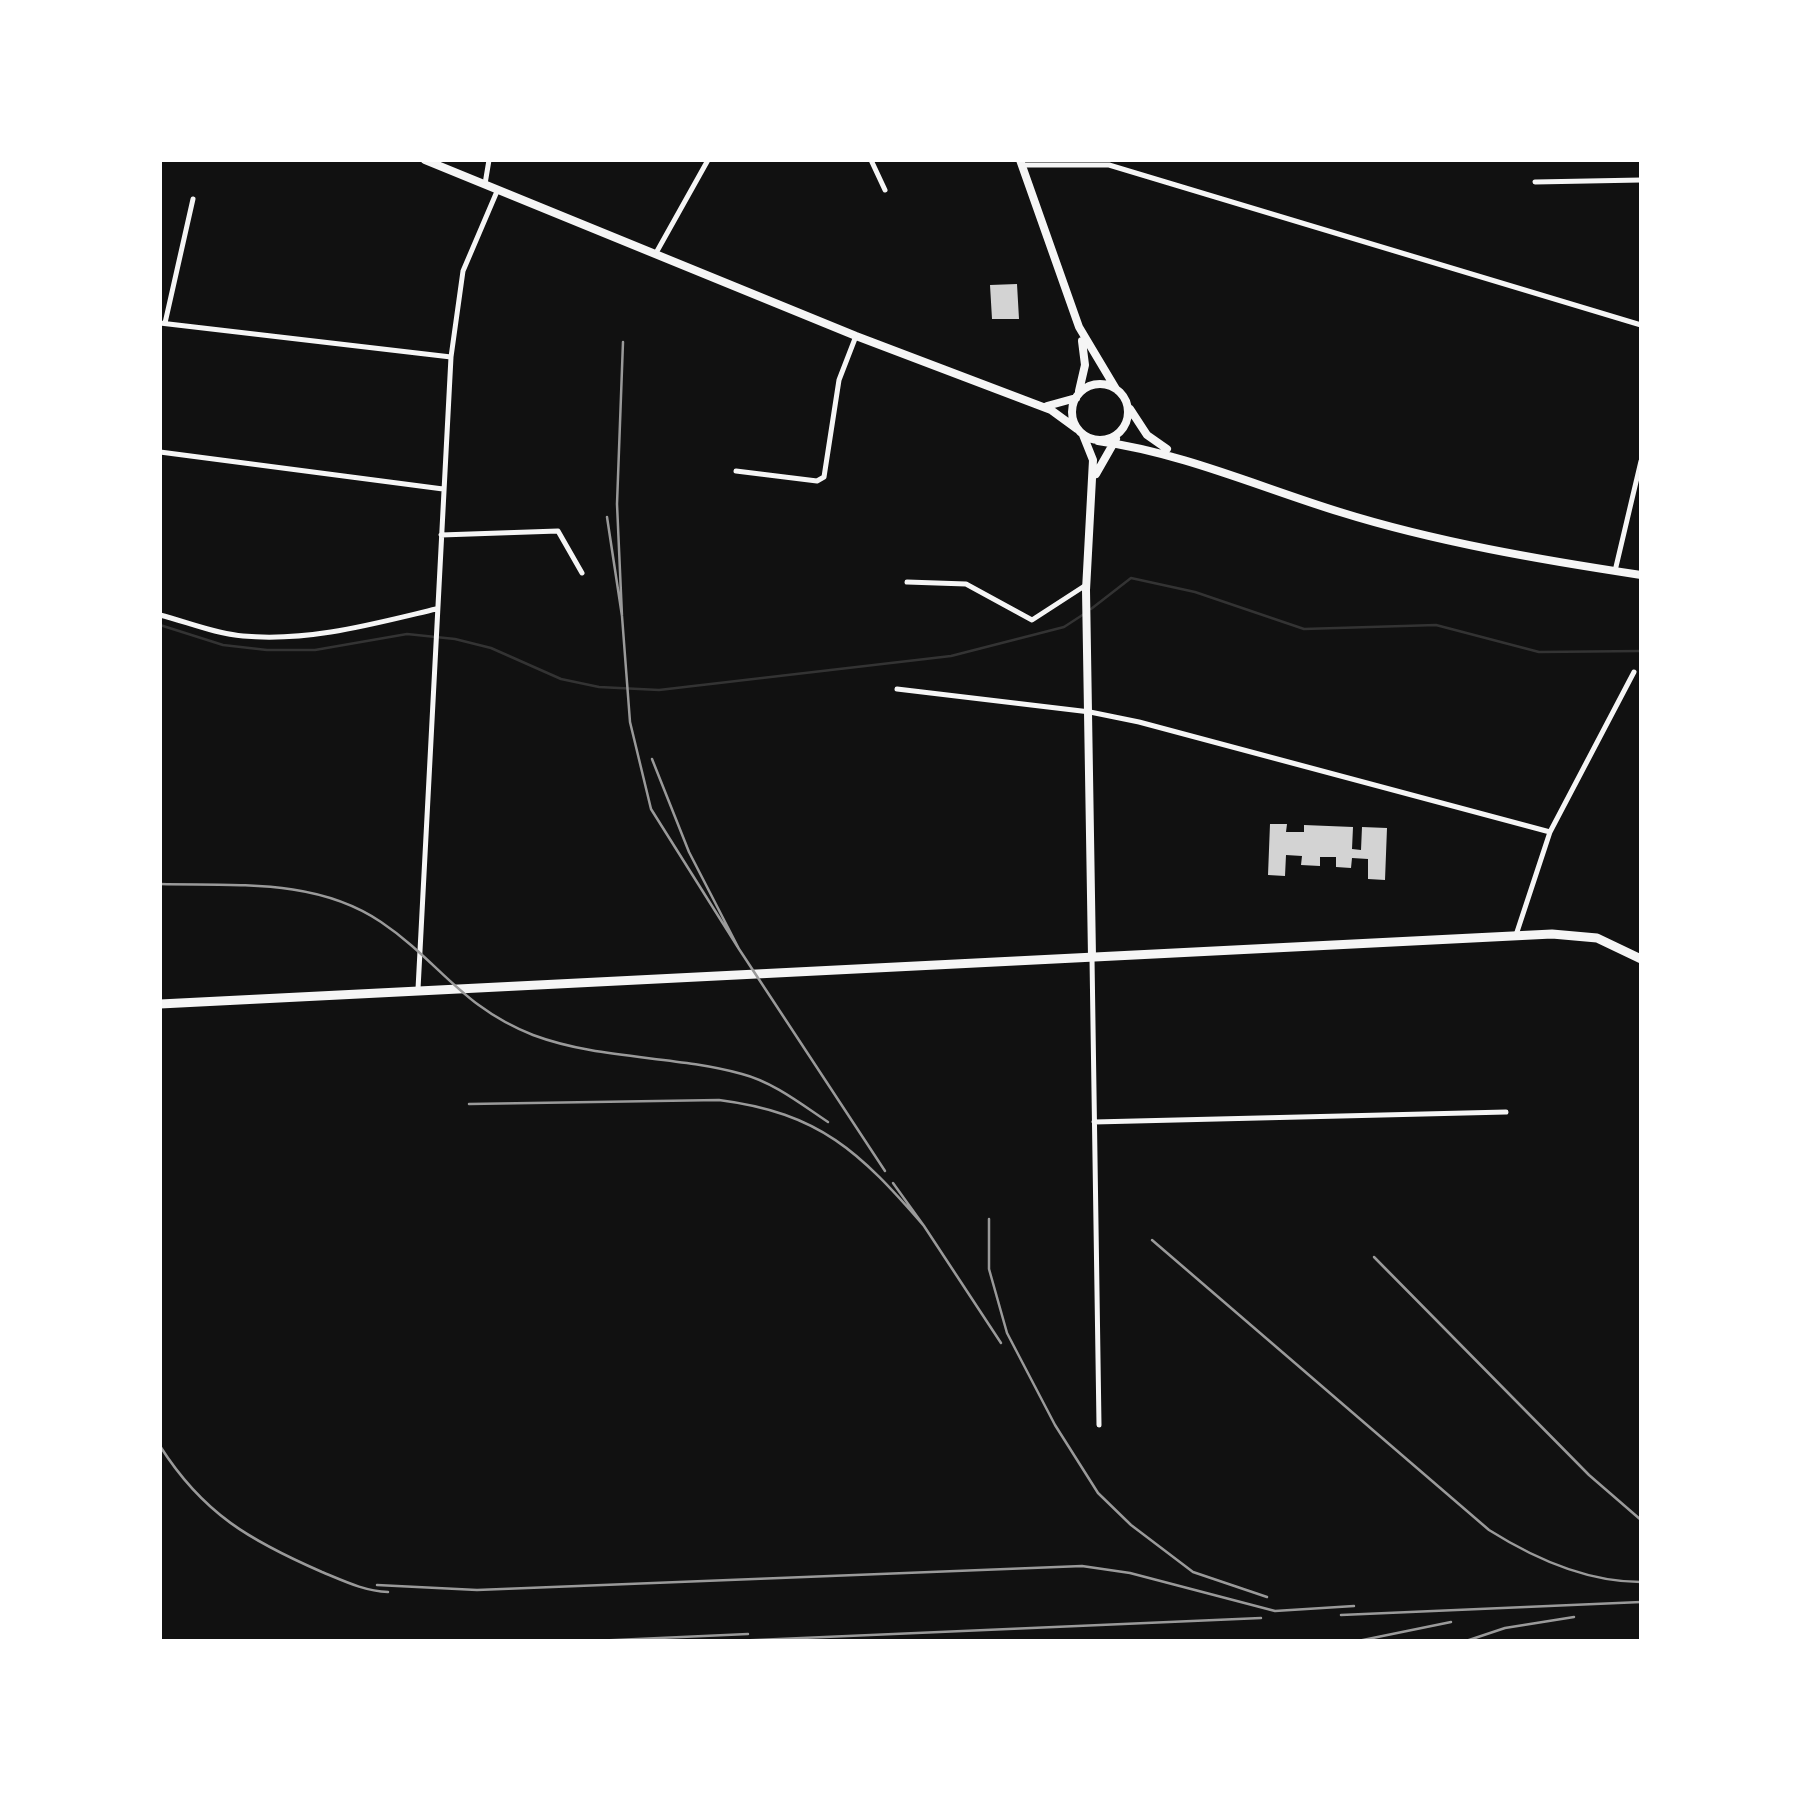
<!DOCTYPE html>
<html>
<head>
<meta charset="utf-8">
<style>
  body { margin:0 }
  #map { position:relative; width:1801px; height:1801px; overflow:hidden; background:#111; font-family:"Fira Sans Condensed",sans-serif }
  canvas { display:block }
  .frame { position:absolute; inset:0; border:162px solid #fff; pointer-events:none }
</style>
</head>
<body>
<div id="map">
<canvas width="1801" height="1801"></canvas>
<div class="frame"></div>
</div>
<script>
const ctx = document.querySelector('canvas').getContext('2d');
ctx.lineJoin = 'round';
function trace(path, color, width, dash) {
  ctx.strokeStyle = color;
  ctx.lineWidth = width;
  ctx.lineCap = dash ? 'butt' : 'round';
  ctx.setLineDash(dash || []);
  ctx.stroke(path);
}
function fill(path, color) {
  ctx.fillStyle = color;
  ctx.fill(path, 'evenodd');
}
const stream = new Path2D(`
  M1091 609 1131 578 1195 592 1304 629 1436 625 1539 652 1641 651
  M160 625 223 645 267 650H315L407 634 455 639 491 648 561 679 599 687 659 690 951 656 1064 627 1084 614`);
const building = new Path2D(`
  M1017 284 1019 319H992L990 285Z
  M1270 824H1287L1286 832H1304V825L1353 827 1352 849 1361 850 1362 827 1387 828 1385 880 1368 879V859L1352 858 1351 868 1336 867V857H1320V866L1301 865 1302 856 1286 855 1285 876 1268 875Z`);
const minor = new Path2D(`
  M871 160 885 190
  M1021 165H1109L1641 325
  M1535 182 1641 180
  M485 184 489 160
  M656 253 708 160
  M160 323 451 357
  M165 323 193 199
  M160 452 443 489
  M736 471 817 481 824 477 839 380 856 336
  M441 535 558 531 582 573
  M1615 571 1641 461
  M907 582 966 584 1032 620 1086 585
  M160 615C187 622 216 634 243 636 309 642 373 624 436 609
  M897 689 1090 712 1139 722 1550 832
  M1516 935 1550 832 1634 672
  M1092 958 1099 1425
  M418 989 451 357 463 271 498 189
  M1094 1122 1506 1112`);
const secondary = new Path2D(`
  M425 160 856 336 1051 410 1077 429
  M1020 160 1079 327 1116 389
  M1072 412a28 28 0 1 1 56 0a28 28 0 1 1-56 0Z
  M1079 391 1085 365 1082 341
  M1047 406 1076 398
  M1130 409 1147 435 1167 449
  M1083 435 1093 460 1086 590 1092 957
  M1098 441C1183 453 1259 487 1340 512 1436 542 1542 560 1641 575
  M1096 474 1116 439`);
const primary = new Path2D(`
  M160 1004 1552 934 1597 938 1641 959`);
const rail = new Path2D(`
  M607 517 622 616 617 504 623 342
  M622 616 630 722 651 809 739 949 689 852 652 759
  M160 884C236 886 316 878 381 922 439 961 461 1007 533 1035 600 1060 673 1055 742 1074 773 1082 801 1104 828 1122
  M739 949 885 1171
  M469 1104 719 1100C820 1113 860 1152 924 1226L893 1183
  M989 1219V1269L1007 1333 1055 1425 1098 1493 1131 1525 1193 1572 1267 1597
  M924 1226 1001 1343
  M1152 1240 1489 1530C1535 1559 1586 1582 1641 1582
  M1374 1257 1589 1475 1641 1520
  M160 1446C203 1514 251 1541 322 1572 344 1581 364 1591 388 1592
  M377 1585 477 1590 1082 1566 1130 1573 1275 1611 1354 1606
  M1341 1615 1641 1602
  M593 1641 748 1634
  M733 1641 1261 1618
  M1358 1641 1451 1622
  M1466 1641 1505 1628 1574 1617`);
trace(stream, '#333', 2.5);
fill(building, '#d3d3d3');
trace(minor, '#f5f5f5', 5);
trace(secondary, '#f5f5f5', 8);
trace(primary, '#f5f5f5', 9);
trace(rail, '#9a9a9a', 2.5);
</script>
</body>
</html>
